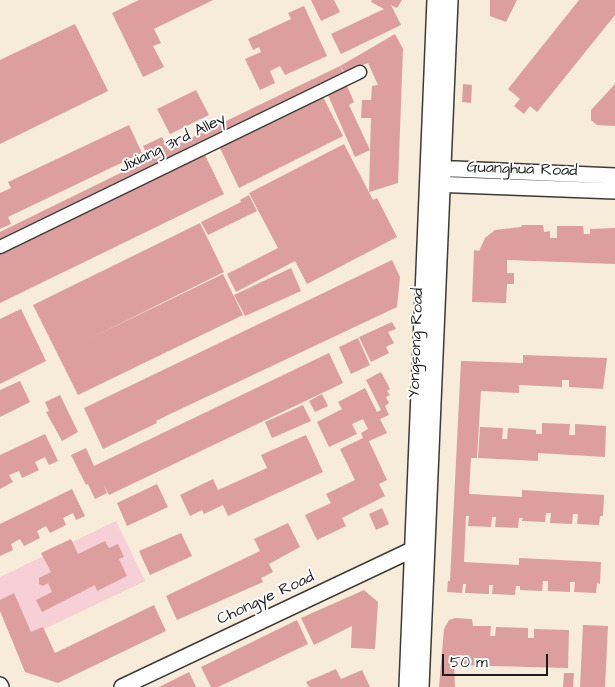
<!DOCTYPE html>
<html>
<head>
<meta charset="utf-8">
<style>
  body { margin:0 }
  #map { position:relative; width:615px; height:687px; overflow:hidden; background:#f7ebda; font-family:"Architects Daughter",sans-serif }
  canvas { display:block }
  .scale { position:absolute; left:442px; top:654px; width:106px; height:22px; box-sizing:border-box; border:2px solid #1c1c1c; border-top:0; padding-left:6px; font-size:15px; line-height:18px; white-space:nowrap; color:#1c1c1c; -webkit-text-stroke:4px #fff; paint-order:stroke }
</style>
</head>
<body>
<div id="map">
<canvas width="615" height="687"></canvas>
<div class="scale">50 m</div>
</div>
<script>
const ctx = document.querySelector('canvas').getContext('2d');
ctx.lineJoin = 'round';
function fill(path, color) {
  ctx.fillStyle = color;
  ctx.fill(path, 'evenodd');
}
function trace(path, color, width, dash) {
  ctx.strokeStyle = color;
  ctx.lineWidth = width;
  ctx.lineCap = dash ? 'butt' : 'round';
  ctx.setLineDash(dash || []);
  ctx.stroke(path);
}
function write(font, color, halo, rows, align = 'center') {
  ctx.font = font + ' "Architects Daughter",sans-serif';
  ctx.lineWidth = 4;
  ctx.setLineDash([]);
  ctx.textBaseline = 'middle';
  ctx.strokeStyle = halo;
  ctx.fillStyle = color;
  for (const [text, x, y, turn = 0] of rows) {
    ctx.save();
    ctx.translate(x, y);
    ctx.rotate((+turn || 0) * Math.PI / 180);
    ctx.textAlign = isNaN(turn) ? turn : align;
    if (halo) ctx.strokeText(text, 0, 0);
    ctx.fillText(text, 0, 0);
    ctx.restore();
  }
}
const built = new Path2D(`
  M116 521 145 581 19 641 0 601V577Z`);
const building = new Path2D(`
  M139 0H213L154 29 161 43 153 46 164 67 143 77 112 13Z
  M311 0H334L340 12 321 21Z
  M372 0H402L397 8 391 5 401 25 341 54 331 34 384 9 371 2Z
  M490 0H517L506 22 490 16Z
  M579 0H615V15L537 112 530 106 524 114 514 106 520 99 508 89Z
  M304 6 327 56 285 75 280 66 270 71 275 83 260 90 245 59 261 52 259 47 253 50 248 39 291 19 288 13Z
  M75 24 108 91 0 144V60Z
  M395 34 403 49 398 183 369 192 371 118H361L362 100H371L372 86 378 85 368 63 344 72 340 66Z
  M340 66 343 72 0 239V232L149 159 143 146 162 137 168 149Z
  M346 84 354 102 349 105 370 150 355 157 327 93Z
  M463 84 472 85 471 103 462 102Z
  M615 84V126L597 125 591 120V110Z
  M196 90 209 115 170 134 157 109Z
  M322 95 343 136 239 188 219 146Z
  M129 125 142 153 8 217 11 224 0 229V193L11 188 8 182Z
  M344 144 373 200 377 198 397 237 307 284 295 261 236 292 227 274 278 248 249 193Z
  M204 153 224 194 0 303V252Z
  M249 195 257 211 208 235 201 222 241 202 240 200Z
  M200 223 224 272 91 338 223 274 243 315 78 395 33 305Z
  M522 225H543L544 232 550 231V238H557V226H583L584 234H590V229L615 228V264L507 260V273H514V284H507L506 303 472 302 474 250 479 251 485 238 495 230 521 227Z
  M392 260 400 277 397 307 168 415 156 421 157 423 103 449 84 408Z
  M291 268 301 291 245 316 234 295Z
  M21 309 46 361 0 384V319Z
  M392 322 396 329 388 332 394 343 386 347 389 353 371 362 359 337Z
  M358 338 370 365 351 374 339 347Z
  M329 353 343 383 109 495 104 485 107 493 95 499 88 484 86 485 71 455 86 448 94 466Z
  M523 355 607 358 603 389 569 387V380H562V387L519 385V393L481 391 477 458H471L469 494 522 497V490L604 495 603 516H600L599 525 577 524 578 514H573L572 524 550 523 551 513H546L545 522 522 521 523 518H519L518 528 495 527 496 517H492L491 527 468 526 469 516H466L464 562 519 565V558L601 562 600 584 597 583 596 593 574 592 575 582H570V592L548 591V581H543L542 591 520 590V586H516L515 595 492 594 493 585H489V594L465 593 466 584H463L462 593 447 592 448 581H450L461 361 523 363Z
  M381 372 390 389 387 391 390 395 386 397 389 403 385 406 389 415 380 419 387 433 369 441 387 480 379 484 385 496 342 518 346 526 317 540 305 515 331 503 326 494 355 480 340 449 363 438 361 433 368 429 363 419 352 424 357 434 329 447 317 422 342 409 338 402 365 388 377 412 381 410 366 380Z
  M20 381 30 402 0 417V390Z
  M322 394 328 406 315 412 309 401Z
  M60 395 78 432 62 441 46 412 49 411 45 402Z
  M303 405 311 421 272 438 265 422Z
  M542 423 570 424 569 435H575V424L606 426 605 457 538 453V461L478 458 480 427 503 428 502 439H507L508 428 536 430V434H542Z
  M45 434 58 461 49 465 45 457 35 462 39 470 22 478 19 471 9 475 13 482 0 489V455Z
  M306 435 323 472 228 516 223 505 204 514 202 510 190 516 180 495 213 479 218 490 267 468 261 455Z
  M157 484 168 507 127 526 117 503Z
  M72 489 85 516 76 520 73 513 63 518 66 525 50 533 46 526 37 531 40 538 24 546 20 539 11 544 13 550 0 556V524Z
  M382 508 389 524 376 530 369 514Z
  M288 523 300 547 269 564 273 572 261 578 263 582 177 620 166 596 260 551 254 539Z
  M181 533 192 556 150 575 139 551Z
  M71 539 78 554 105 541 109 548 118 544 124 557 119 559 127 576 97 591 95 585 42 612 36 600 52 592 48 583 43 586 39 584V578L51 572 41 553Z
  M364 590 378 602 375 649 351 648 352 626 314 645 301 618Z
  M14 593 31 632 43 627 55 653 154 605 166 631 58 683 25 672 0 611V600Z
  M455 618 472 619 473 626H491L490 636H495L496 627 528 628V638H534V629L569 630 568 668 454 665 455 687H439L444 629 449 620Z
  M297 620 308 644 218 687H211L201 667Z
  M583 625 608 626 605 687H580Z
  M336 669 341 679 362 670 370 687H309L306 682Z
  M189 672 196 687H159Z
  M564 673H574L573 687H563Z`);
const minor = new Path2D(`
  M0 247 360 72`);
const tertiary = new Path2D(`
  M432 168 615 176
  M432 184 615 191
  M0 685 1 687
  M122 687 420 546
  M407 687 435 0
  M421 687 450 0`);
const streetNames = [
  ["Jixiang 3rd Alley",173,144,-26],
  ["Guanghua Road",522,170,2],
  ["Yongsong Road",417,343,-88],
  ["Chongye Road",266,599,-25]
];
fill(built, '#f6cfd7');
fill(building, '#dd9f9d');
trace(minor, '#3d3b38', 15);
trace(tertiary, '#3d3b38', 18);
trace(minor, '#fff', 12);
trace(tertiary, '#fff', 15);
write('16px', '#1c1c1c', '#fff', streetNames);
</script>
</body>
</html>
